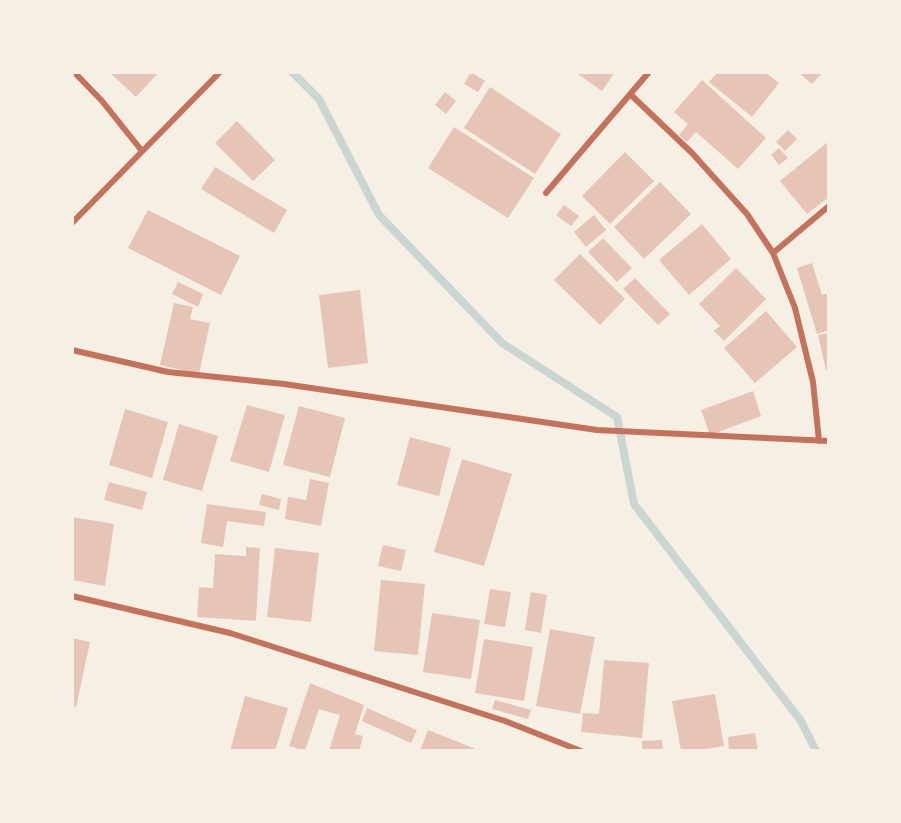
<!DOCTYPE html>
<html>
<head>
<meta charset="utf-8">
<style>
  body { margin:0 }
  #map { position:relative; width:901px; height:823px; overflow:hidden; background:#f6efe4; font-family:"Work Sans",sans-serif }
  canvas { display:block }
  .frame { position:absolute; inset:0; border:74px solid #f6efe4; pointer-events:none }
</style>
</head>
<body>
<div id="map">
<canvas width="901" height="823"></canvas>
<div class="frame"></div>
</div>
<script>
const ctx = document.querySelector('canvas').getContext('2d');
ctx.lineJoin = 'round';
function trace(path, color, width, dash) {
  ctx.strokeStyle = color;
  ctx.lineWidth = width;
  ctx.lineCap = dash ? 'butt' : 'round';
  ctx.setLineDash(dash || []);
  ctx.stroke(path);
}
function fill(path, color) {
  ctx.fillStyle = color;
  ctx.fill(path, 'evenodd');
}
const stream = new Path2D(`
  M292 72 319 99 379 215 502 343 617 417 634 504 801 721 816 751`);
const building = new Path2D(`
  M109 72H159L136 97Z
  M471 72 485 81 478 92 464 84Z
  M575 72H615L602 91Z
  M718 72H765L779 83 752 117 709 82Z
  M798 72H823L812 84Z
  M702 80 766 138 738 169 696 132 687 142 679 135 688 124 674 112Z
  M490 87 561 134 535 174 464 128Z
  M445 92 456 101 446 114 435 105Z
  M237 121 275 160 253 181 215 143Z
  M454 127 534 178 508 218 428 168Z
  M788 130 797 139 785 151 776 142Z
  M829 141V197L807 214 780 181Z
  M779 148 788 158 779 165 771 155Z
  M625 152 654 181 610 224 582 196Z
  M215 167 287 210 274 233 201 189Z
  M660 182 691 214 644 259 614 227Z
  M564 205 579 216 571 226 556 215Z
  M148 210 240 256 221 295 128 248Z
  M594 215 606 230 586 247 574 232Z
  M702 224 731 259 689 295 659 260Z
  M603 238 632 268 617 282 588 252Z
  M580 254 625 299 600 325 554 280Z
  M812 263 822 295 829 293V330L817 334 797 268Z
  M736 268 766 299 724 341 714 331 720 326 699 304Z
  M635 278 670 314 658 325 623 289Z
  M178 282 203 294 198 307 172 294Z
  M360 290 368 363 328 368 319 295Z
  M174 303 193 307 190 319 210 323 199 374 160 365Z
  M766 311 797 347 755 383 724 348Z
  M829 333V369L826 370 818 335Z
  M753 391 761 416 710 435 701 410Z
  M247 405 285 415 269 472 230 461Z
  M299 406 345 418 330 477 283 465Z
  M125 409 168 422 152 478 109 465Z
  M179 424 218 436 202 491 163 480Z
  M410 437 451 448 439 496 397 485Z
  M462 459 512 474 484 566 434 552Z
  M310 479 329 483 321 526 285 519 288 497 306 500Z
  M109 482 147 492 142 510 104 500Z
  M262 494 281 499 279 510 259 505Z
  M207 504 266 512 264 526 227 521 223 547 201 543Z
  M72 517 114 524 105 586 72 580Z
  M383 545 406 550 401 571 378 566Z
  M246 547 260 548 256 621 197 617 199 587 213 588 215 554 246 556Z
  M275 548 319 553 311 622 267 617Z
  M381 580 425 584 418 655 374 651Z
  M490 589 511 592 505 627 484 624Z
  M531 592 547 595 541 633 525 630Z
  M432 613 480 620 471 679 423 672Z
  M550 629 595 637 580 714 536 706Z
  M72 638 90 642 76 707 72 706Z
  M484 639 533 647 524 701 475 693Z
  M604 660 649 663 642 738 581 732 583 713 599 714Z
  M310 683 364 705 355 734 363 736 359 751H329L340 715 319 709 305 751 289 746Z
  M715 694 724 746 695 751H681L672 701Z
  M245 696 288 708 275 751H230Z
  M495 700 531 710 528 719 492 709Z
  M367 708 417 730 411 743 362 721Z
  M428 730 481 751H420Z
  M755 733 758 751H729L728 737Z
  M662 740 663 751H642V741Z`);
const minor = new Path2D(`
  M74 72 102 101 142 151
  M630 94 692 153 747 214 773 253 795 308 813 382 819 441
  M546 193 649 72
  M72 223 220 72
  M773 253 829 206
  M72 350 168 372 284 384 597 430 829 441
  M72 596 230 633 505 721 581 751`);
trace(stream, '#c9d6d2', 8);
fill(building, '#e6c5b7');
trace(minor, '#c5725c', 6);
</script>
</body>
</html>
